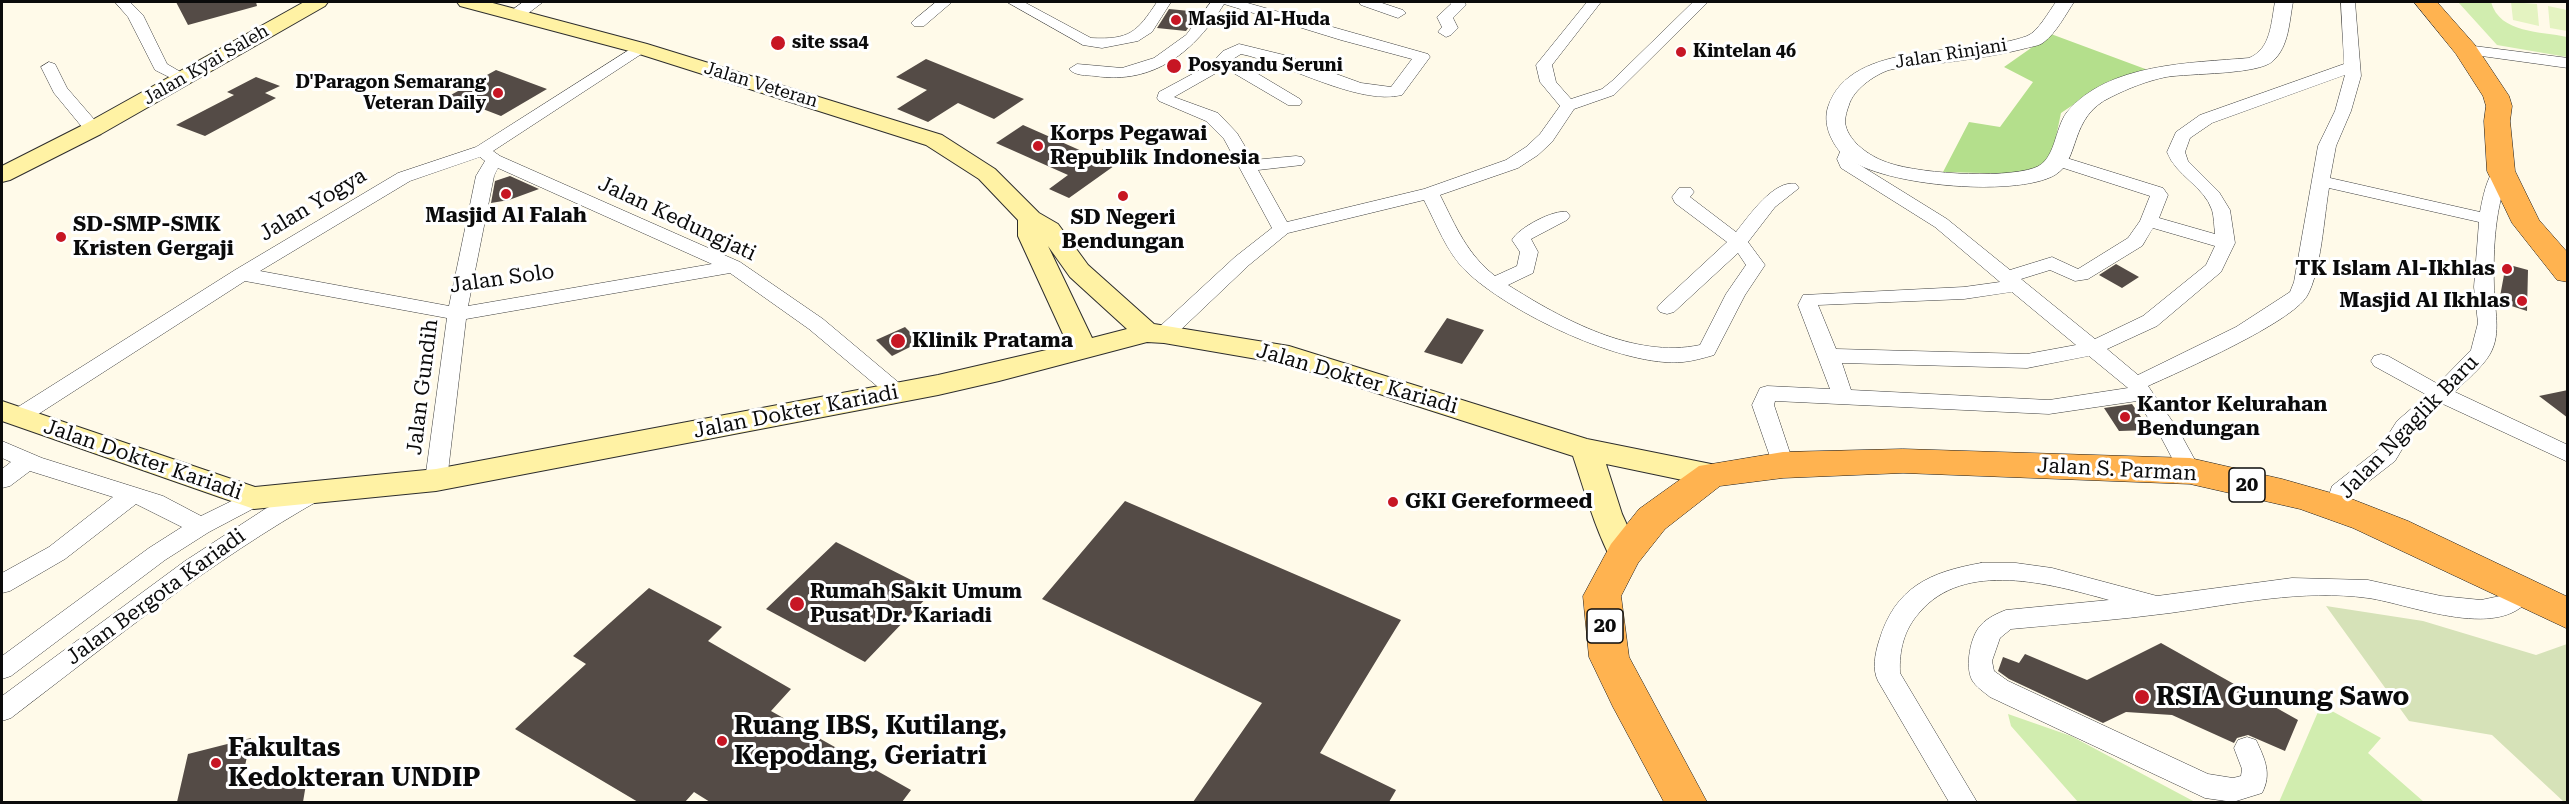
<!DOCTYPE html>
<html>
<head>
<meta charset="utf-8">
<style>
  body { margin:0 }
  #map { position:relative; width:2569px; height:804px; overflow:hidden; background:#fffae9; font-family:"Roboto Serif",serif }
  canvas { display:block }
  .frame { position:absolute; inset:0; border:3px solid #0b0b0b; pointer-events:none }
</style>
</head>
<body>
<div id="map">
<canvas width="2569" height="804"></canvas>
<div class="frame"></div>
</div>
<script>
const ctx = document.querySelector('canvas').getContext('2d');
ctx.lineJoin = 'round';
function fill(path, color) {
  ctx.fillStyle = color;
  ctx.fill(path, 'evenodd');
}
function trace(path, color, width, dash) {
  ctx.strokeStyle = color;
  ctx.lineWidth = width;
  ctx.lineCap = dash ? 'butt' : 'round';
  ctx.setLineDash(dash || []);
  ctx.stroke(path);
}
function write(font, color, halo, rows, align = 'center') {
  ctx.font = font + ' "Roboto Serif",serif';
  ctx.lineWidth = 6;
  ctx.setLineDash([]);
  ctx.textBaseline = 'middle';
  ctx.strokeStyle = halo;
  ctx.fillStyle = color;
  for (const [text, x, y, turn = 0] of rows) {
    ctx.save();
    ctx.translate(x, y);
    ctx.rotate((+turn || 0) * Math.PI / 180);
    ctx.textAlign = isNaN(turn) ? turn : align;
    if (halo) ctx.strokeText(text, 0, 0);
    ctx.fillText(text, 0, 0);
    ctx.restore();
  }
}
const green = new Path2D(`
  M2458 2H2491C2500 34 2541 31 2567 37V57L2497 45Z
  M2321 705 2381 738 2368 753 2424 802H2279Z
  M2008 714 2071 736 2195 802H2078L2011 726Z`);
const forest = new Path2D(`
  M2051 34 2148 70 2107 82 2061 113 2051 161 2022 174 1943 172 1969 122 2000 127 2033 82 2004 67Z`);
const cemetery = new Path2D(`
  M2326 606 2423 621 2536 655 2567 644V802H2564L2492 735 2409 721Z`);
const pitch = new Path2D(`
  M2511 2 2537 4 2539 26 2513 20Z
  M2548 6 2567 10V31L2550 28Z`);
const building = new Path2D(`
  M176 2H256L257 6 188 25Z
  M1169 9 1200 12 1186 31 1157 28Z
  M926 59 1024 99 994 119 958 103 928 122 897 109 927 90 896 77Z
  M496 70 547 89 501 116 449 96Z
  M256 77 280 86 265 93 276 98 205 136 176 125 234 95 227 92Z
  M1023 125 1093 156 1106 147 1128 156 1069 198 1049 189 1068 175 996 143Z
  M510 176 539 189 509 200 491 203 495 181Z
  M2116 264 2139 277 2122 288 2099 275Z
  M2506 264 2528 270 2527 311 2499 302Z
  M1447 318 1484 330 1462 364 1424 352Z
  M905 327 920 342 892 356 876 340Z
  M2568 390V418L2539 396Z
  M2132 404 2150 430 2119 431 2104 408Z
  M1125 501 1401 620 1320 753 1396 790 1389 802H1193L1262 703 1042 599Z
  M836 542 933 591 865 662 766 609Z
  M649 588 722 627 708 641 791 689 771 711 911 790 902 802H710L694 792 685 802H638L515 729 586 664 573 656Z
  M2161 643 2298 720 2285 751 2248 735 2237 738 2234 743 2172 715 2126 712 2103 723 2009 679 1998 671 2003 657 2019 663 2025 654 2087 680Z
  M251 738 240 789 308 772 303 802H177L188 754Z`);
const minor = new Path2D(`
  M115 2H130L143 15 167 64 191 78 189 81H177L155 70 128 17Z
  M936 2H952L924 26H914L911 23 914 20Z
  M1007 2H1024L1091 38C1130 40 1137 32 1157 2H1171L1152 32 1138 41 1102 48 1083 45Z
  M1211 2H1244L1428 54 1430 57 1402 95C1358 106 1286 63 1241 54L1233 59 1300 99 1302 102 1300 105H1288L1225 68 1174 97 1218 113 1237 133 1253 160 1296 156 1302 157 1305 161 1302 165 1258 170 1287 222 1424 189 1506 160 1526 147 1540 134 1560 106 1540 82 1536 65 1587 2H1601L1552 65 1556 82 1571 99 1602 89 1612 81 1693 2H1708L1614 95 1574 109 1552 142 1538 155 1518 168 1440 195C1456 227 1467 254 1495 276L1517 266 1520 252 1512 240C1518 228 1554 209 1567 212L1570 216 1567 220 1531 239 1538 252 1533 273 1508 285C1562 319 1634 359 1700 345L1726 294 1746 265 1738 253 1674 312 1667 314 1660 312 1657 308 1660 304 1727 242 1675 203 1672 197 1679 188H1691L1694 192 1690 197 1736 232C1749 216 1774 179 1796 184L1799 188 1775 207 1748 242 1765 265 1745 295 1714 355C1704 358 1693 361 1683 362 1624 368 1508 312 1466 271 1447 253 1436 223 1424 200L1288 233 1249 265 1171 339 1164 341 1157 339 1154 334 1157 329 1235 257 1272 228 1224 139 1206 121 1159 101 1157 98 1159 92 1211 64 1223 51 1239 44 1284 55 1361 83 1391 87 1412 59 1341 40 1224 4C1195 51 1154 85 1095 76 1086 75 1075 76 1069 69L1077 64 1122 68 1154 58 1186 35Z
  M1359 2H1379L1403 10 1406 13 1398 18 1361 5Z
  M1450 2H1464L1466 5 1453 18 1458 28 1451 35 1446 37 1438 32 1442 27 1437 17 1451 4Z
  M2341 2H2355L2361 76 2351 111 2336 146 2330 178 2480 212C2483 196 2486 181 2495 167H2507L2510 171C2495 206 2493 248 2494 286 2494 309 2502 333 2490 354 2482 368 2466 380 2455 392L2568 445V462L2443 404 2413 431 2395 461 2350 496 2344 513 2336 515 2328 513 2325 507 2332 486 2379 449 2397 421 2427 395 2374 366 2371 361 2374 356 2381 354 2388 356 2438 384 2471 350 2478 323 2474 287 2479 222 2329 188C2324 217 2321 272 2307 296 2291 323 2181 371 2148 386L2179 431 2201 471 2198 477 2190 479 2182 477 2162 439 2137 401 2049 414 1775 401 1774 405 1794 465 1791 471 1783 473 1775 471 1752 405 1760 388 1767 386 1830 389 1798 305 1803 295 1964 287 2000 282 1935 227 1841 168 1837 159 1843 145H1855L1858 149 1855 162 1947 219 2010 270 2052 257 2078 269 2128 238 2140 221 2150 196 2051 164 2048 160 2051 156 2057 155 2163 188 2168 195 2159 218 2215 234C2214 226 2214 217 2212 210 2204 186 2176 176 2167 152L2176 132 2200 115 2344 64ZM2345 75 2335 111 2318 146 2294 282 2290 292 2236 327 2138 375 2107 349 2157 326 2221 272 2235 243 2230 210 2219 192 2188 161 2185 152 2190 138 2212 123ZM2153 228 2215 246 2206 265 2143 316 2095 339 2021 279 2050 270 2075 281 2088 279 2142 246ZM2012 292 2076 345 2027 354 1836 349 1818 305 1964 299ZM2089 356 2128 388 2049 400 1851 390 1842 363 2027 368Z
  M640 43 646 45 648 48 646 51 493 151 500 156 740 262 823 319 904 387 907 392 904 397 897 399 890 397 809 329 730 273 466 319 447 480 444 486 436 488 428 486 425 480 447 318 245 281 26 422 18 424 10 422 7 417 10 412 235 270 398 173 476 147ZM480 157 485 161 476 176 449 306 260 271 410 181ZM498 168 712 264 468 306 494 176Z
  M2466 45 2568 58V68L2460 53 2458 50Z
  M49 62 55 64 67 88 99 125 101 129 99 133H87L54 93 41 67Z
  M2 441 42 458 163 496 201 516 254 490 262 492 265 498 262 504 209 532 165 560 11 676 2 679V656L149 548 182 527 136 504 65 559 10 591 2 593V573L49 547 113 497 30 471 10 486 2 488V469L11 462 2 458Z
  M315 484 323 486 326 492 323 498C211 561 113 640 11 718L2 721V696L185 561 265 509Z
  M1981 563H2016L2052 568 2157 596 2292 578 2368 580 2441 596 2481 600 2500 596 2514 585 2522 583 2530 585 2534 592C2506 645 2411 604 2368 598 2303 589 2235 604 2170 613 2117 620 2064 624 2011 629L2000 638 1992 661 1994 671 2008 681 2208 774 2233 778 2241 776 2242 769 2234 748 2238 740 2247 737 2256 740C2265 759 2272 774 2262 793L2233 802 2205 798 1990 697C1984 692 1976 687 1972 680 1965 667 1970 636 1981 625 1987 618 1998 613 2006 610L2109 600C2051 584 1964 559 1919 613 1904 630 1899 650 1900 673L1977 802H1949L1878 681C1872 669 1875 654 1879 641 1895 587 1930 572 1981 563Z`);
const tertiary = new Path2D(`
  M523 2H543L522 18H510L507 14Z
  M2056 2H2074C2066 14 2056 33 2044 42 2040 46 2029 47 2023 49 1991 57 1958 61 1925 65 1913 67 1900 67 1889 70 1874 75 1853 90 1849 105 1847 110 1845 117 1845 122 1847 140 1867 154 1881 160 1911 174 2003 179 2034 168 2056 161 2054 129 2067 112 2108 63 2191 63 2249 58 2271 49 2271 23 2275 2H2293C2289 23 2289 46 2273 61 2258 75 2190 73 2166 77 2147 81 2129 88 2111 97 2068 117 2081 160 2055 175 2016 198 1872 186 1841 153 1830 140 1823 123 1828 107 1850 38 1971 57 2027 36 2038 32 2049 11 2056 2Z`);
const secondary = new Path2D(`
  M304 2H328L325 6 101 134 10 180 2 182V166L85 124Z
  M457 2H489L647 44 942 135 995 169 1039 213 1058 224 1088 265 1154 324 1289 346 1587 439 1711 464 1722 467 1726 475 1722 483 1711 486 1606 464 1622 514 1640 554 1635 563 1624 566 1613 563C1595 529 1585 492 1573 456L1286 364 1164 343 1147 342 999 381 938 395 436 491 254 509 2 421V401L255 487 436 469 938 375 1068 345 1018 236V220L979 179 926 145 633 52 460 6ZM1048 246 1070 277 1127 329 1092 338Z`);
const trunk = new Path2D(`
  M2414 2H2437L2475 45 2509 96 2512 106 2510 121 2515 171 2539 220 2568 253V282L2557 280 2512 223 2487 171 2484 121 2486 106 2483 96 2456 54Z
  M1903 449 2190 458 2282 479 2349 498 2408 521 2568 597V629L2353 528 2300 509 2190 484 1903 473 1783 478 1720 486 1665 529 1638 563 1621 596 1629 657 1707 802H1664L1613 707 1589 657 1583 596 1611 544 1639 509 1699 466 1783 452Z`);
const markers = [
  [1176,20,6,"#c71624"],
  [778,43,8,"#c71624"],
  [1681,52,6,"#c71624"],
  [1174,66,8,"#c71624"],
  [498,93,6,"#c71624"],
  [1038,146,6,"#c71624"],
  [506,194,6,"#c71624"],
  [1123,196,6,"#c71624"],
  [61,237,6,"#c71624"],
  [2507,269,6,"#c71624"],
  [2522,301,6,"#c71624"],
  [898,341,8,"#c71624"],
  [2125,417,6,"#c71624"],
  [1393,502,6,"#c71624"],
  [797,604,8,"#c71624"],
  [2142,697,8,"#c71624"],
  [722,741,6,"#c71624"],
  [216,763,6,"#c71624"]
];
const farPoinames = [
  ["Masjid Al-Huda",1188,20],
  ["site ssa4",792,43],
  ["Kintelan 46",1693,52],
  ["Posyandu Seruni",1188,66],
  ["D'Paragon Semarang",486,83,"right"],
  ["Veteran Daily",486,104,"right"]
];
const farStreetnames = [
  ["Jalan Rinjani",1951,54,-9],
  ["Jalan Kyai Saleh",206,65,-30],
  ["Jalan Veteran",761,85,17]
];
const shields = [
  [2247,485,36],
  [1605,626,36]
];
const shieldNames = [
  ["20",2247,485],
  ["20",1605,626]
];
const poiNames = [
  ["Korps Pegawai",1050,134],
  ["Republik Indonesia",1050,158],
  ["Masjid Al Falah",506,216,"center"],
  ["SD Negeri",1123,218,"center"],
  ["Bendungan",1123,242,"center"],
  ["SD-SMP-SMK",73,225],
  ["Kristen Gergaji",73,249],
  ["TK Islam Al-Ikhlas",2495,269,"right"],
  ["Masjid Al Ikhlas",2510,301,"right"],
  ["Klinik Pratama",912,341],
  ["Kantor Kelurahan",2137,405],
  ["Bendungan",2137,429],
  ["GKI Gereformeed",1405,502],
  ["Rumah Sakit Umum",810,592],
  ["Pusat Dr. Kariadi",810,616]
];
const streetNames = [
  ["Jalan Yogya",313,205,-31],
  ["Jalan Kedungjati",677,219,25],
  ["Jalan Solo",502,279,-8],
  ["Jalan Dokter Kariadi",1357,379,16],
  ["Jalan Gundih",423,387,-83],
  ["Jalan Dokter Kariadi",796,412,-11],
  ["Jalan Ngaglik Baru",2409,427,-46],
  ["Jalan Dokter Kariadi",143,460,19],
  ["Jalan S. Parman",2117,470,3],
  ["Jalan Bergota Kariadi",156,597,-36]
];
const nearPoinames = [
  ["RSIA Gunung Sawo",2156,697],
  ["Ruang IBS, Kutilang,",734,726],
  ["Kepodang, Geriatri",734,756],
  ["Fakultas",228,748],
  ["Kedokteran UNDIP",228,778]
];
fill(green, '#d1edaf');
fill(forest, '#b4df8c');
fill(cemetery, '#d6e2b8');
fill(pitch, '#e4f3c1');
fill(building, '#544b46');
trace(minor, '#3e3e3e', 1);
trace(tertiary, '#3e3e3e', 1);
trace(secondary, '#2d2d2d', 2);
trace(trunk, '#1c1c1c', 1);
fill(minor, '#fff');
fill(tertiary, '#fff');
fill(secondary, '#fff2a4');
fill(trunk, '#ffb350');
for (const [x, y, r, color] of markers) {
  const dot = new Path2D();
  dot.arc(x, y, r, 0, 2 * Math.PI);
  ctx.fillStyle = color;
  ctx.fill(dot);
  trace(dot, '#fff', 2);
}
write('bold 18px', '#0b0b0b', '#fff', farPoinames, 'left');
write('18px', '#0b0b0b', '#fff', farStreetnames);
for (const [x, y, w] of shields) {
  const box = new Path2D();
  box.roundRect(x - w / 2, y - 17, w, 34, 4.5);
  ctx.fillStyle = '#fff';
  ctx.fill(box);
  trace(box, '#0b0b0b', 1.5);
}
write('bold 20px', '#0b0b0b', null, shieldNames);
write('bold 21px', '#0b0b0b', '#fff', poiNames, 'left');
write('21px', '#0b0b0b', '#fff', streetNames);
write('bold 26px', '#0b0b0b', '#fff', nearPoinames, 'left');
</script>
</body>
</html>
